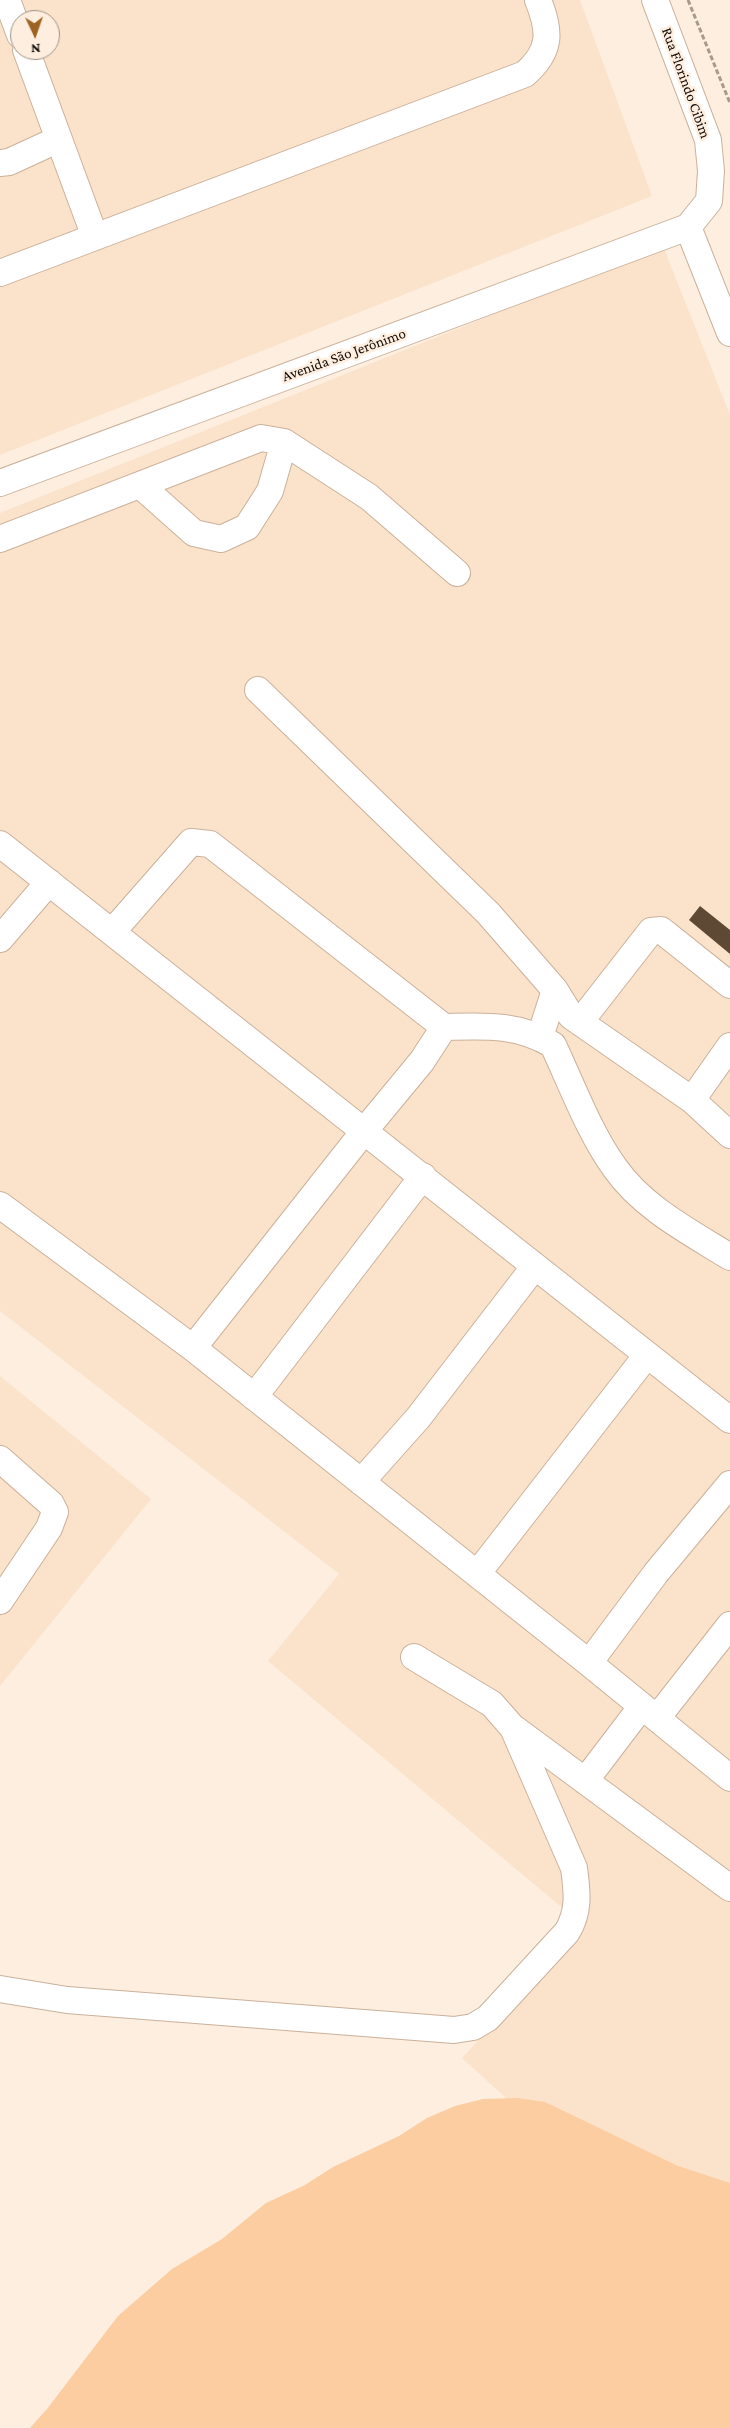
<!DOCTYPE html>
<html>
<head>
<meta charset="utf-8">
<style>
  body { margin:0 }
  #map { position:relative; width:730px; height:2428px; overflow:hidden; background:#fdeedf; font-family:"Crimson Pro",serif }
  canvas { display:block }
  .north { position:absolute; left:10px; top:10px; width:50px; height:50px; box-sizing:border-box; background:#fdeedf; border:1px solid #9f9387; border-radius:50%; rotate:177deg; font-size:14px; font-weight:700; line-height:20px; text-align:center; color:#120a04 }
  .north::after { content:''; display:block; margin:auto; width:18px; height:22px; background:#9d6322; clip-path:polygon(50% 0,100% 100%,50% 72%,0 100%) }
</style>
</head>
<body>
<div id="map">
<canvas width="730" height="2428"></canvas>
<div class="north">N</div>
</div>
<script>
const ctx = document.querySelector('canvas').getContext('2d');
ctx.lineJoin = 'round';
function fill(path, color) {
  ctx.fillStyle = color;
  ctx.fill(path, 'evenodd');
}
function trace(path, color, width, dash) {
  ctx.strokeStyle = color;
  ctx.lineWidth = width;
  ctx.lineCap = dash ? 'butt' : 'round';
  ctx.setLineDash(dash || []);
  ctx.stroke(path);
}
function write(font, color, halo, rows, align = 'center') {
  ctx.font = font + ' "Crimson Pro",serif';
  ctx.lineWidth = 5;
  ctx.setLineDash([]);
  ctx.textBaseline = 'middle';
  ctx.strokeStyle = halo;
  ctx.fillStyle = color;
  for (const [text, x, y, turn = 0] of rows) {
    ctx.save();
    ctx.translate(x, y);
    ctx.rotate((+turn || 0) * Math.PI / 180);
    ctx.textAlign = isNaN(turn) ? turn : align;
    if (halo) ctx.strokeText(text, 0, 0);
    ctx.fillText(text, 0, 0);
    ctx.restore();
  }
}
const built = new Path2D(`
  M0 0H580L652 196 0 455ZM20 20H50V50H20Z
  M663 246 730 415V2201L605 2188 462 2058 584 1926 268 1661 339 1574 0 1311V513Z
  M0 1376 151 1499 0 1686Z`);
const green = new Path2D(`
  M517 2098 545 2102 678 2166 730 2183V2428H30L47 2409 118 2316 172 2269 222 2239 266 2203 305 2185 333 2167 399 2136 427 2118 455 2106 483 2099Z`);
const building = new Path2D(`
  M700 906 730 930V954L689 920Z`);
const path = new Path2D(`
  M688 0 730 103`);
const minor = new Path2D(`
  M7 0 20 35
  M26 50 95 237
  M0 163 9 162 59 139
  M688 227 730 333
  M0 273 525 74C551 51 551 32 538 0
  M0 483 688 227 709 201 711 171 708 140 655 0
  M140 485 194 533 221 539 247 527 270 491 284 442
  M0 539 261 438 284 442 369 497 457 573
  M258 690 488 913 555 990 571 1016 692 1100 730 1135
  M0 844 730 1420
  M112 932 191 842 210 844 444 1027 422 1061 365 1130 193 1348
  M0 939 49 882
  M580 1022 651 931 661 930 730 985
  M444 1027C483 1026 517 1023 553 1045 572 1085 589 1132 615 1168 643 1208 690 1232 730 1257
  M540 1037 555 990
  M692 1100 730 1046
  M0 1205 193 1348 589 1663 730 1778
  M254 1397 423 1176
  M0 1459 51 1504 55 1512 49 1528 0 1601
  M361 1482 418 1418 535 1266
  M477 1574 647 1355
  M589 1663 656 1573 730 1484
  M657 1718 730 1625
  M515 1729 730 1888
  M585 1781 642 1706
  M0 1989 67 2000 454 2030 473 2027 488 2018 567 1932C580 1911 577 1891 574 1868L513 1728 492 1704 414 1657`);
const streetNames = [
  ["Rua Florindo Cibim",686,83,70],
  ["Avenida São Jerônimo",344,355,-20]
];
fill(built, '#fbe2cb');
fill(green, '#fbcda1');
fill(building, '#5e4935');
trace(minor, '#cab19b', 28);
trace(path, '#a79b8f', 3, [5, 2.5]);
trace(minor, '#fff', 26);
write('15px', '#120a04', '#fdeedf', streetNames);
</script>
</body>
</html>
